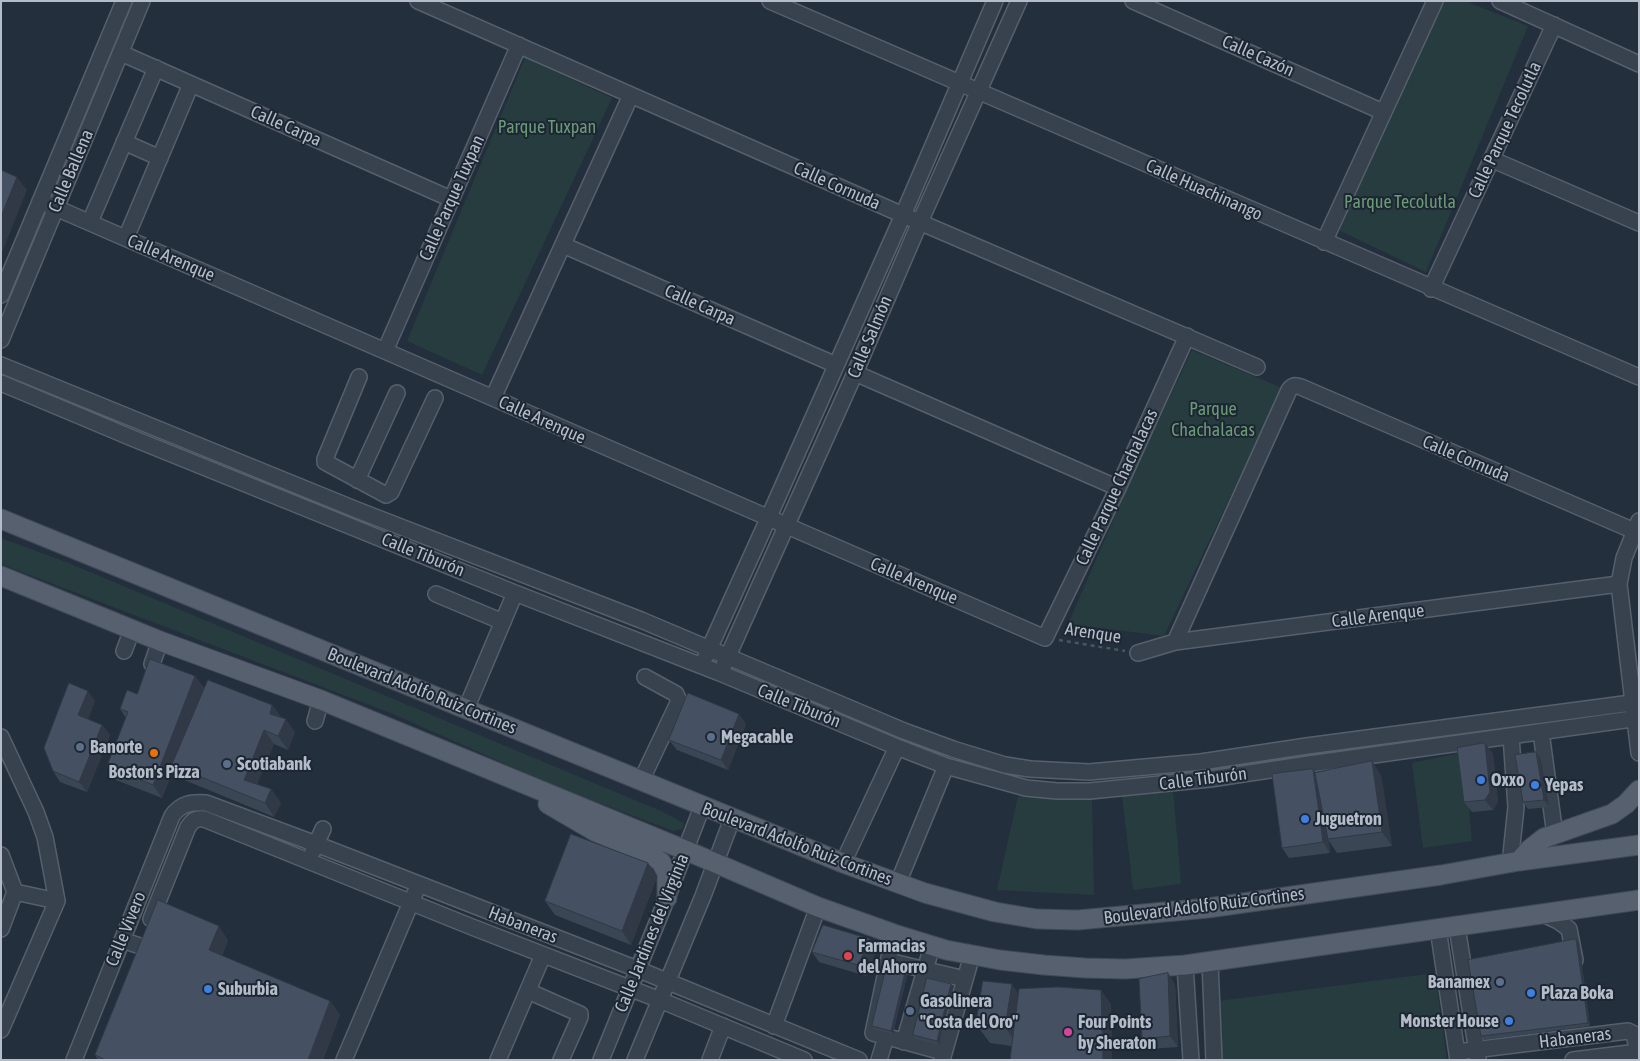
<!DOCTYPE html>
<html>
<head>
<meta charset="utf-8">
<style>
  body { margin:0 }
  #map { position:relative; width:1640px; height:1061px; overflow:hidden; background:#242f3e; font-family:"Asap Condensed",sans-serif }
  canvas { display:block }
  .frame { position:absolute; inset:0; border:2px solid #b4bcc9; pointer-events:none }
</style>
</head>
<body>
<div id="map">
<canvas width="1640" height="1061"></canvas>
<div class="frame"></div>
</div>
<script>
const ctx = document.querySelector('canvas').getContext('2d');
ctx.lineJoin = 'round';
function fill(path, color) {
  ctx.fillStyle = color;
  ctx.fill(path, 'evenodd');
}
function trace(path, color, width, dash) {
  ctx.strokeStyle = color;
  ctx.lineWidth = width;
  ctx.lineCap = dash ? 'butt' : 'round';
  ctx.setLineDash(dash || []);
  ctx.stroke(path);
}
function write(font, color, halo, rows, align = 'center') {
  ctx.font = font + ' "Asap Condensed",sans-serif';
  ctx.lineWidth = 4;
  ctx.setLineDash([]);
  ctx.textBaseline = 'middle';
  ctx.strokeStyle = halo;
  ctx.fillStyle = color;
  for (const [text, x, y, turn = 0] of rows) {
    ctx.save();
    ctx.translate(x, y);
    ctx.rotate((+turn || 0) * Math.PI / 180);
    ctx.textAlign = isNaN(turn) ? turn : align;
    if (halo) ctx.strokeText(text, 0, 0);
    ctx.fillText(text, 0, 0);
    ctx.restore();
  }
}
const green = new Path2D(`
  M1445 1H1465L1528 26 1426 272 1332 227Z
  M525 58 612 98 482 375 407 341Z
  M1192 350 1282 388 1164 636 1068 624 1132 477Z
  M1 538 66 562 661 811 684 823 682 829 673 831 555 786 393 714 1 564Z
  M1464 752 1472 841 1423 848 1412 763Z
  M1173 789 1181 884 1133 890 1122 795Z
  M1018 796 1092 799 1094 895 997 890Z
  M1435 973 1447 1060H1222L1218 1001Z`);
const path = new Path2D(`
  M1059 640 1125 651`);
const minor = new Path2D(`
  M418 1 903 215 1257 367
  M770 1C1060 125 1348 254 1639 377
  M1133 1 1383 112
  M1500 1 1639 64
  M121 53 451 199
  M124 142 160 158
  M1491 159 1639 223
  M40 201 1045 638 1118 488 1187 336
  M90 222 156 68
  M126 238 191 84
  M1324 242 1435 1
  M563 245 836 365
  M1431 289 1554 25
  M1 295 124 1
  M1 340 142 1
  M385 351 519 45
  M1 365 357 510 641 620 904 731 953 749 1005 765 1030 769 1089 772 1201 762 1307 746 1639 702
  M855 373 1118 488
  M359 377 325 459V462L386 495 391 492 435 398
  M1 383 132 438 515 593 720 673 897 747 946 766 1026 788 1057 791H1090L1210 779 1309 764 1639 718
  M493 398 631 95
  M357 480 397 393
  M1639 521 1624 558 1619 584 1639 753
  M436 594 503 622
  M1175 642 1289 390C1293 385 1295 385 1301 387L1639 533
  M124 651 132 630
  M1138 653 1175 642 1619 584
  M706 656 768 519 903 215 995 1
  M152 664 160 641
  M724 665 855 373 920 222 1019 1
  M466 709 515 593
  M315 721 321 700
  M1541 732 1555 835
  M1 737 36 812 45 837 57 901 1 1030
  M641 781 679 701 676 694 645 677
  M313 851 323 829
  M1 855 15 892 1 929
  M843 863 897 747
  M1510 864 1516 807 1511 736
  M898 883 946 766
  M15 892 57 901
  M1541 913 1558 921 1569 929 1575 960
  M151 919 188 827C193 820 196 818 204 819L472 927 660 1000 804 1060
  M1457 927 1478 1058
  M1438 929 1458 1060
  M894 934 873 1033 943 1052
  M122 940 140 946
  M888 961 965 979
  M1210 962 1214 1060
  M1185 965 1191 1060
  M528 991 580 1014V1017L561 1060
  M774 1026 818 907
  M904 1042 932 946
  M1457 1052 1628 1031 1634 1034 1639 1058
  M74 1060 172 816C181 803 192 802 206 803L316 844 637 969 859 1060
  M344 1060 415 893
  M498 1060 543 955
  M601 1060 667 898 702 807
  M635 1060 703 896 732 819
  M710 1060 723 1026
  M879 1060 886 1037
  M942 1060 972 955
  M1573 1060 1638 1052`);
const major = new Path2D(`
  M1 519 843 863 925 893 995 912 1037 919 1078 920 1208 908 1441 875 1519 861 1639 845
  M1 576 160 641 321 700 685 850 818 907 894 934 946 950 1000 960 1044 965 1085 968 1125 969 1185 965 1639 900
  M548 804 596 832 653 856 661 862 667 873V898
  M1519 861 1530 849 1544 838 1612 814 1626 804 1639 790`);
const wall = new Path2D(`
  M195 676 204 688 272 705 281 717 295 732 288 750 274 744 257 784 271 789 281 803 274 817 182 779 174 768 162 798 116 780 107 766 126 718 120 709 137 694Z
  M95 701 88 719 102 725 110 735 87 792 60 782 53 771Z
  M746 724 728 770 677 750 669 740Z
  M1485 743 1493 754 1498 802 1493 810 1472 812 1464 802Z
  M1541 759 1549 807 1528 809 1523 802Z
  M1313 769 1316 773 1381 775 1392 846 1337 853 1329 841 1330 853 1289 858 1282 848Z
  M648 863 657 877 631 945 555 915 545 901Z
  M870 939 877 949 866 976 819 962 812 952Z
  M1576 939 1579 943 1590 1026 1484 1040 1481 1036Z
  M228 940 222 956 330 1001 340 1015 323 1060H98L95 1055Z
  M907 976 893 1034 874 1030 872 1026Z
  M1175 984 1178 1047 1149 1049 1142 1039Z
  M953 987 939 1045 915 1039 913 1035Z
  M1018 993 1111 1004 1112 1060H1010L1012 1046 990 1043 976 1024Z`);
const shadedWall = new Path2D(`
  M17 177 27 190 1 255V217Z
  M195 676 205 690 172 765 174 768 162 798 153 785Z
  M88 691 95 701 85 726 78 715Z
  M272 705 282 718 270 714Z
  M739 714 746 724 728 770 721 760Z
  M286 719 295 732 288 750 278 736Z
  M102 725 110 735 87 792 79 782Z
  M264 730 274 744 253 793 244 780Z
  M1485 743 1493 754 1498 802 1493 810 1485 800Z
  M1536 752 1541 759 1549 807 1544 800Z
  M1372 761 1381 775 1392 846 1382 832Z
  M1313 769 1321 779 1328 839 1329 841 1330 853 1323 842Z
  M271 789 281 803 274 817 265 803Z
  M648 863 657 877 631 945 622 931Z
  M219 926 228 940 218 964 209 950Z
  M870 939 877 949 866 976 858 965Z
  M1576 939 1579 943 1590 1026 1588 1023Z
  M905 973 907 976 893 1034 891 1031Z
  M1168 973 1175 984 1178 1047 1170 1036Z
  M951 984 953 987 939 1045 937 1041Z
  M1012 984 1026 1004 1019 1047 1005 1027Z
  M1101 990 1111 1004 1112 1060H1103Z
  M330 1001 340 1015 323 1060H308Z`);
const building = new Path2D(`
  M1 170 17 177 1 217Z
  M150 659 195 676 153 785 107 766 128 712 120 709 127 690 137 694Z
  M208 680 272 705 270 714 286 719 278 736 264 730 244 780 271 789 265 803 172 765Z
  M69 683 88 691 78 715 102 725 79 782 53 771 44 748Z
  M688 693 739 714 721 760 669 740Z
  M1485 743 1490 792 1485 800 1464 802 1457 748Z
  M1536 752 1544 800 1523 802 1515 755Z
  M1372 761 1382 832 1328 839 1315 773Z
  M1313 769 1323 842 1282 848 1272 774Z
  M571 834 648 863 622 931 545 901Z
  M158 900 219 926 209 950 330 1001 308 1060H106L95 1055Z
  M823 925 870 939 858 965 812 952Z
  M1576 939 1588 1023 1481 1036 1468 960Z
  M886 969 905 973 891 1031 872 1026Z
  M1168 973 1170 1036 1142 1039 1139 979Z
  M927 978 951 984 937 1041 913 1035Z
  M983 981 1012 984 1005 1027 976 1024Z
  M1058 987 1101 990 1103 1060H1010L1019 989Z`);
const markers = [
  [711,737,5,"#5c6f8a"],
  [80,747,5,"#5c6f8a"],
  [154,753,5,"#e8710a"],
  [227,764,5,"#5c6f8a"],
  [1481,780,5,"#3f7fe0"],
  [1535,785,5,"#3f7fe0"],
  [1305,819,5,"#3f7fe0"],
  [848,956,5,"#e0444e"],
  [1500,982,5,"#5c6f8a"],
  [208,989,5,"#3f7fe0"],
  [1531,993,5,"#3f7fe0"],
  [910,1011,5,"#5c6f8a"],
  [1509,1021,5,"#3f7fe0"],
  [1068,1032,5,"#d1479c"]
];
const streetNames = [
  ["Calle Cazón",1258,56,24],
  ["Calle Carpa",286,126,24],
  ["Calle Parque Tecolutla",1505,130,-65],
  ["Calle Ballena",71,171,-67],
  ["Calle Cornuda",837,186,24],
  ["Calle Huachinango",1204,190,24],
  ["Calle Parque Tuxpan",452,198,-66],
  ["Calle Arenque",171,258,23],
  ["Calle Carpa",700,305,24],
  ["Calle Salmón",870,337,-67],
  ["Calle Arenque",542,420,24],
  ["Calle Cornuda",1466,459,23],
  ["Calle Parque Chachalacas",1117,487,-65],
  ["Calle Tiburón",423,555,22],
  ["Calle Arenque",914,581,23],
  ["Calle Arenque",1378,616,-7],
  ["Arenque",1093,633,9],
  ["Boulevard Adolfo Ruiz Cortines",422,691,22],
  ["Calle Tiburón",799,706,22],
  ["Calle Tiburón",1203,779,-7],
  ["Boulevard Adolfo Ruiz Cortines",797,844,21],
  ["Boulevard Adolfo Ruiz Cortines",1204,906,-7],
  ["Habaneras",523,925,21],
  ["Calle Vivero",126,929,-68],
  ["Calle Jardines del Virginia",652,933,-68],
  ["Habaneras",1575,1038,-7]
];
const parkNames = [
  ["Parque Tuxpan",547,127],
  ["Parque Tecolutla",1400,202],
  ["Parque",1213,409],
  ["Chachalacas",1213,430]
];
const poiNames = [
  ["Megacable",721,737],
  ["Banorte",90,747],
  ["Scotiabank",237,764],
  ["Boston's Pizza",154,772,"center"],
  ["Oxxo",1491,780],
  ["Yepas",1545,785],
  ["Juguetron",1315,819],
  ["Farmacias",858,946],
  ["del Ahorro",858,967],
  ["Banamex",1490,982,"right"],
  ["Suburbia",218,989],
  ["Plaza Boka",1541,993],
  ["Gasolinera",920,1001],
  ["\"Costa del Oro\"",920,1022],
  ["Monster House",1499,1021,"right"],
  ["Four Points",1078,1022],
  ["by Sheraton",1078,1043]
];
fill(green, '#263c3f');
trace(minor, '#565f6c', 18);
trace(major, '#414a57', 21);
trace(path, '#44595c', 2.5, [4, 4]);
trace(minor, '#38414e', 15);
trace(major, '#56606e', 19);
fill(wall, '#3b4654');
fill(shadedWall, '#303945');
fill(building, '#455162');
trace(building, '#303945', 1);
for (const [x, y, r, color] of markers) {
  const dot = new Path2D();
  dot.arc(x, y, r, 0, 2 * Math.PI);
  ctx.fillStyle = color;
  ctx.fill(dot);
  trace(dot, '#1d2633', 2);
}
write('18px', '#b4bcc9', '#1d2633', streetNames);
write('18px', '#6b9a76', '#1d2633', parkNames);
write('bold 18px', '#b4bcc9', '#1d2633', poiNames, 'left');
</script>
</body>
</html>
